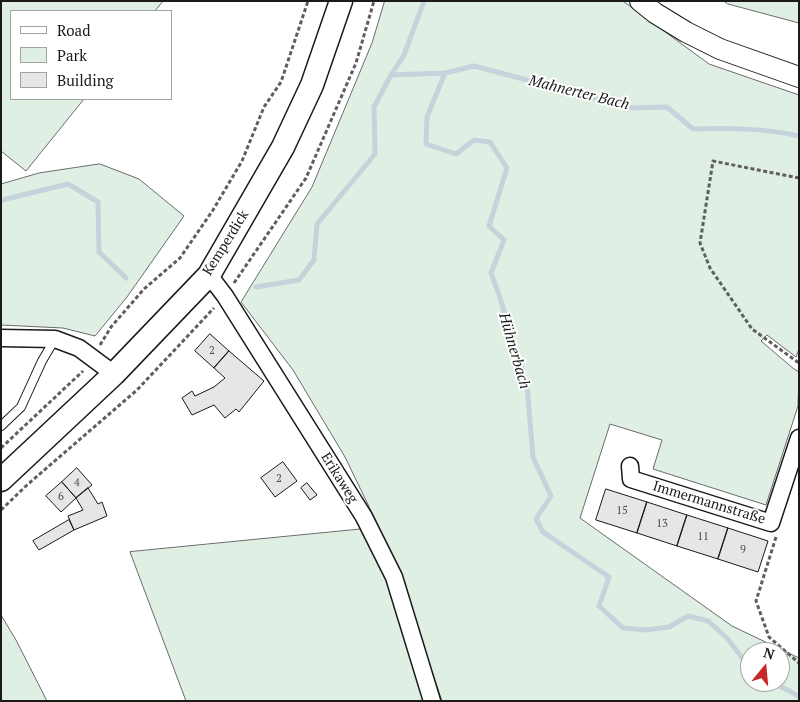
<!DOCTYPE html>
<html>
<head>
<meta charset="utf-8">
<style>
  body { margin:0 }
  #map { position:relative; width:800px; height:702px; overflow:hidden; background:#fff; font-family:"PT Serif",serif }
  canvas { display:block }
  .frame { position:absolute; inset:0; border:2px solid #1a1a1a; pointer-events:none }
  .legend { position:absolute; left:10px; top:10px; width:162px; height:90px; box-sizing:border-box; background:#fff; border:1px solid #a3a3a3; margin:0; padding:6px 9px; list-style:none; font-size:15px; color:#1a1a1a }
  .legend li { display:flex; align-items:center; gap:10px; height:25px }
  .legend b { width:25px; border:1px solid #a3a3a3 }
  .north { position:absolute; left:740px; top:642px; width:50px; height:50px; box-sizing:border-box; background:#fff; border:1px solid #a3a3a3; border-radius:50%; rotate:17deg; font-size:14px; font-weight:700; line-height:20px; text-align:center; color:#1a1a1a }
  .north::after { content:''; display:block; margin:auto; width:18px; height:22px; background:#c62828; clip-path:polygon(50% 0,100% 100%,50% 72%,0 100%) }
</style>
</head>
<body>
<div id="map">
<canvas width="800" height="702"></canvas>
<div class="frame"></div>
<ul class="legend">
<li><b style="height:6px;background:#fff"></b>Road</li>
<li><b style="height:14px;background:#e0efe3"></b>Park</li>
<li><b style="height:14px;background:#e6e6e6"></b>Building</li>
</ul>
<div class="north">N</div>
</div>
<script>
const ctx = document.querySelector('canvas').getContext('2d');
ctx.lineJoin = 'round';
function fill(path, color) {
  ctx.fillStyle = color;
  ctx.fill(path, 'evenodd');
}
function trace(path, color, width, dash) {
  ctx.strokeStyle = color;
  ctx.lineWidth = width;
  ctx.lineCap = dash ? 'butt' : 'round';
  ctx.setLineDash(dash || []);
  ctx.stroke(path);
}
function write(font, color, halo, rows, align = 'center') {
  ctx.font = font + ' "PT Serif",serif';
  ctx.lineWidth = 4;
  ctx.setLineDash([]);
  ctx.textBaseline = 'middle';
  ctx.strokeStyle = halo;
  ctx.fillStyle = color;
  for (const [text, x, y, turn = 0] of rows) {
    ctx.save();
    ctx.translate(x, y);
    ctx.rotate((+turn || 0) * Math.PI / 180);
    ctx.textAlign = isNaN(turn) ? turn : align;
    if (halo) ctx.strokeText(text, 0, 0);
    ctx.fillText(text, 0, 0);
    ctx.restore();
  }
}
const green = new Path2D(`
  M1 1H163L155 11H11V99H84L26 171 1 151Z
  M385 1H623L709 64 799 95V349L796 357 767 335 761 341 794 369 799 372 798 406 766 505 653 469 662 440 610 424 580 518 732 626 799 658V701H442L390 550 345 457 293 370 241 302 312 187 372 43ZM750 652H780V682H750Z
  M724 1H799V23L728 4Z
  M100 164 139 179 184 216 127 297 95 336 63 328 1 325V184L39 173Z
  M364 529 394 597 427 701H186L130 552Z
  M1 615 16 640 47 701H1Z`);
const stream = new Path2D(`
  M445 73 474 66 633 108 667 107 693 129C729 128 764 128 799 136
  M391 75 445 73 427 117 426 144 456 154 474 140 490 142 507 168 489 226 504 240 491 273 499 295 527 385 533 457 551 496 536 519 543 532 609 577 599 606 623 628 646 630 669 627 688 616 708 621 727 638 750 668
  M1 201 6 199 68 184 98 202 99 252 126 278
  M256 287 299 280 314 260 317 224 375 154 374 107 391 75 404 55 424 1
  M770 682 788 690 799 697`);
const building = new Path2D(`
  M210 334 229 351 214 368 195 351Z
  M229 351 264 381 239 412 236 409 225 418 214 405 192 415 182 398 192 391 195 396 214 387 225 378 214 368Z
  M283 462 297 481 275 497 261 478Z
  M77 468 92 485 76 498 62 482Z
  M62 482 76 498 61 512 46 496Z
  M307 483 317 495 310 500 301 488Z
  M88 488 98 504 102 502 107 516 74 530 68 516 83 510 76 498Z
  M606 489 647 502 637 533 596 520Z
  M647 502 687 515 677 546 637 533Z
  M687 515 728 528 718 559 677 546Z
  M69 520 74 530 39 550 33 541Z
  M728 528 768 541 758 572 718 559Z`);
const path = new Path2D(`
  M799 178 713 161 700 243 710 268 752 329 799 363
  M234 283 306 178 356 63 374 1
  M100 345 111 327 144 289 180 258 213 210 242 161 264 107 281 82 308 1
  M1 448 83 371
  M1 510 27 485 137 390 214 308
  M776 537 756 601 769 637 799 663`);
const service = new Path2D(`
  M1 426 21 407 42 361 55 339`);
const minor = new Path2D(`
  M209 275 225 296 364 517 394 577 432 701
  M1 338 55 339 79 348 114 374
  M630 466 631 479 771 523 799 438`);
const tertiary = new Path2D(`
  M640 1 655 13 686 32 720 49 799 77`);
const secondary = new Path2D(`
  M1 480 114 374 209 275 283 147 312 85 341 1`);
const numberNames = [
  ["2",212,351],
  ["2",279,479],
  ["4",77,483],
  ["6",61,497],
  ["15",622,511],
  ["13",662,524],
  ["11",703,537],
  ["9",743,550]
];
const streetNames = [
  ["Kemperdick",226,243,-58],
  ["Erikaweg",339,478,58],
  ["Immermannstraße",709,503,17]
];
const waterNames = [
  ["Mahnerter Bach",579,93,14],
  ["Hühnerbach",514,351,74]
];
fill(green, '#e0efe3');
trace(green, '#6a6a6a', 1);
trace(stream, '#c6d2dc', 5);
fill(building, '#e6e6e6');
trace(building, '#1a1a1a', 1);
trace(service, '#1a1a1a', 10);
trace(minor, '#1a1a1a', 19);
trace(tertiary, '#1a1a1a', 22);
trace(secondary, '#1a1a1a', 25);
trace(path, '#5f5f5f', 3, [4, 2.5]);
trace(service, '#fff', 8);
trace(minor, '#fff', 16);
trace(tertiary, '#fff', 20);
trace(secondary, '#fff', 22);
write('11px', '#4d4d4d', null, numberNames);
write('14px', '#1a1a1a', '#fff', streetNames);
write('italic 15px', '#1a1a1a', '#fff', waterNames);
</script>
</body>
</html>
